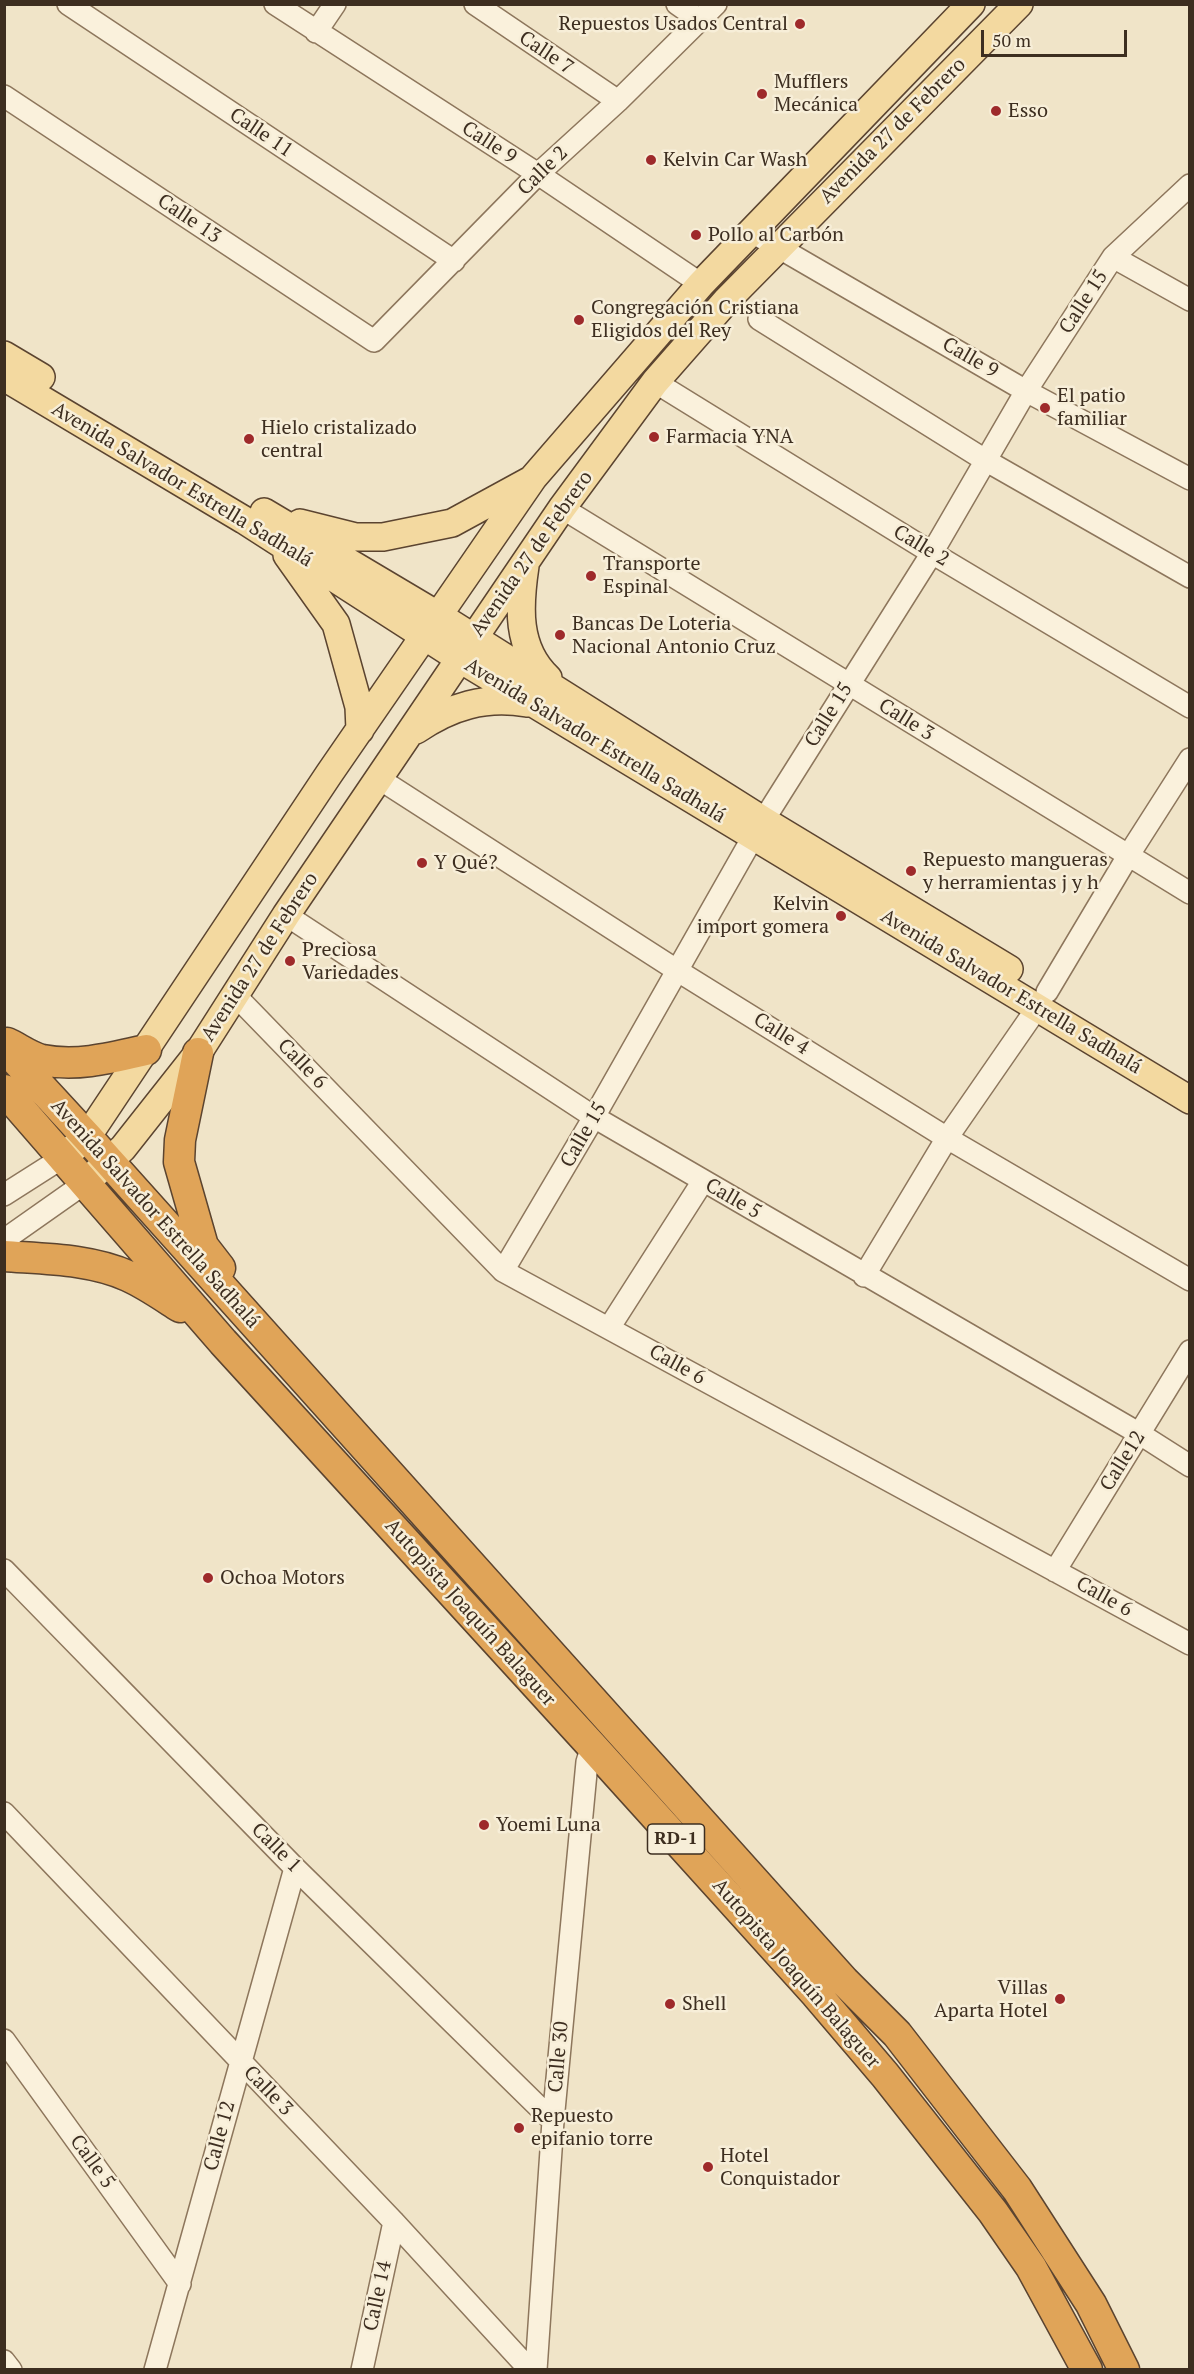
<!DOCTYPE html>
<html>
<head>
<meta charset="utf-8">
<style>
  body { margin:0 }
  #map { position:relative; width:1194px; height:2374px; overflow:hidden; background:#f0e4c8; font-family:"PT Serif",serif }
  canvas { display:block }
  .frame { position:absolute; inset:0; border:6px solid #3d2e20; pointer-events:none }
  .scale { position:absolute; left:981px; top:30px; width:146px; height:27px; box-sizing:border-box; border:3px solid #3d2e20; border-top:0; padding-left:8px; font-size:18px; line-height:21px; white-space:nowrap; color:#3d2e20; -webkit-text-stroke:4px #f7eed8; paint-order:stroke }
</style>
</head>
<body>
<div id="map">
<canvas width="1194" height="2374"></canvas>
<div class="frame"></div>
<div class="scale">50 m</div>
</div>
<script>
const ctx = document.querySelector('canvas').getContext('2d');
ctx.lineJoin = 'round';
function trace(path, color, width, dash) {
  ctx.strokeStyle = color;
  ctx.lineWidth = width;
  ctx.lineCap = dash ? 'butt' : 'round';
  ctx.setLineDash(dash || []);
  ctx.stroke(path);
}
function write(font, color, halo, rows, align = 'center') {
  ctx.font = font + ' "PT Serif",serif';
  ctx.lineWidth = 5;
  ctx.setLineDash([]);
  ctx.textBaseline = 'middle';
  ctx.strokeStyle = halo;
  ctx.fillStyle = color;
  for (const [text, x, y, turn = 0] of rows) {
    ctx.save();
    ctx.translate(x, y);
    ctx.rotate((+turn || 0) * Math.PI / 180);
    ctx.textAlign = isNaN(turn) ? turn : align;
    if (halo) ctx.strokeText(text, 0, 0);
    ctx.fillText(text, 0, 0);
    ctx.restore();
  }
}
const minor = new Path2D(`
  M68 4 454 261
  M275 4 538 174 701 284
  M475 4 618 101
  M677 4 700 20
  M316 32 335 4
  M4 96 374 341 538 174 618 101 716 4
  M752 232 1026 391 1190 479
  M1113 257 1190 300
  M759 319 985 460 1190 577
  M655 382 932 553 1190 707
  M562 508 1190 893
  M378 778 678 971 947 1138 1190 1280
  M286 915 594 1117 1140 1434 1190 1466
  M1047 992 1128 856 1190 759
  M234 994 503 1271 1190 1644
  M4 1195 62 1158
  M4 1240 85 1183
  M503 1271 594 1117 753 837 932 553 1026 391 1113 257 1190 185
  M864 1276 947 1138 1037 1008
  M609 1328 703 1181
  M4 1570 295 1868 553 2121
  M1055 1571 1190 1351
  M4 1813 394 2222 530 2370
  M4 2040 180 2284
  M4 2361 11 2370
  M155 2370 295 1868
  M362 2370 394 2222
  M536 2370 553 2121 587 1762 592 1746`);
const major = new Path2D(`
  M4 355 41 377
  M4 377 244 520 460 659 1190 1100
  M264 512 439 616 764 821 1009 969
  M300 523 356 537H383L452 523 529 481
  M287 555 336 624 359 707 360 730
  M525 566C519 606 516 648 548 678
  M416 730C451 706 485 696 527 703
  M70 1151 87 1137 329 774 533 478 701 284 971 4
  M85 1183 123 1148 198 1053 286 915 562 508 655 382 727 300 1019 4`);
const highway = new Path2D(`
  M7 1043C18 1048 30 1057 42 1060 77 1067 111 1058 146 1050
  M4 1047 87 1137 844 1981 897 2034 1017 2189 1091 2304 1124 2370
  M198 1053 180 1140 179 1162 203 1246 220 1268
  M4 1090 223 1342 592 1746 816 1994 885 2075 993 2212 1031 2267 1087 2370
  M4 1256C45 1259 91 1259 128 1276 146 1284 163 1296 180 1307`);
const markers = [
  [800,24,6,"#9e2a2b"],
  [762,94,6,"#9e2a2b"],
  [996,111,6,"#9e2a2b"],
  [651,160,6,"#9e2a2b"],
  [696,235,6,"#9e2a2b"],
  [579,320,6,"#9e2a2b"],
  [1045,408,6,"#9e2a2b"],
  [654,437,6,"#9e2a2b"],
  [249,439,6,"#9e2a2b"],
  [591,576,6,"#9e2a2b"],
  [560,635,6,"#9e2a2b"],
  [422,863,6,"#9e2a2b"],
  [911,871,6,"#9e2a2b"],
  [841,916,6,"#9e2a2b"],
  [290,961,6,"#9e2a2b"],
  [208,1578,6,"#9e2a2b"],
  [484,1825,6,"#9e2a2b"],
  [1060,1999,6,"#9e2a2b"],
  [670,2004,6,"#9e2a2b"],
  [519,2128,6,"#9e2a2b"],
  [708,2167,6,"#9e2a2b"]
];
const shields = [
  [676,1839,57]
];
const shieldNames = [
  ["RD-1",676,1839]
];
const poiNames = [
  ["Repuestos Usados Central",788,24,"right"],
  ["Mufflers",774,82],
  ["Mecánica",774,105],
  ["Esso",1008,111],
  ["Kelvin Car Wash",663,160],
  ["Pollo al Carbón",708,235],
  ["Congregación Cristiana",591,308],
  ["Eligidos del Rey",591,331],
  ["El patio",1057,396],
  ["familiar",1057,419],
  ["Hielo cristalizado",261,428],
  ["central",261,451],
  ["Farmacia YNA",666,437],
  ["Transporte",603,564],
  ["Espinal",603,587],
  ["Bancas De Loteria",572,624],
  ["Nacional Antonio Cruz",572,647],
  ["Repuesto mangueras",923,860],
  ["y herramientas j y h",923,883],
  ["Y Qué?",434,863],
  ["Kelvin",829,904,"right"],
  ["import gomera",829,927,"right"],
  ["Preciosa",302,950],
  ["Variedades",302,973],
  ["Ochoa Motors",220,1578],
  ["Yoemi Luna",496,1825],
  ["Villas",1048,1988,"right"],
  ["Aparta Hotel",1048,2011,"right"],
  ["Shell",682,2004],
  ["Repuesto",531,2116],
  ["epifanio torre",531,2139],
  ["Hotel",720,2156],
  ["Conquistador",720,2179]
];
const streetNames = [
  ["Calle 7",546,53,34],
  ["Avenida 27 de Febrero",893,131,-45],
  ["Calle 11",261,133,34],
  ["Calle 9",489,143,33],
  ["Calle 2",543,171,-44],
  ["Calle 13",189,219,34],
  ["Calle 15",1084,302,-57],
  ["Calle 9",970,358,30],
  ["Avenida Salvador Estrella Sadhalá",182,485,31],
  ["Calle 2",921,546,31],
  ["Avenida 27 de Febrero",532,554,-55],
  ["Calle 15",829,715,-58],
  ["Calle 3",906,720,32],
  ["Avenida Salvador Estrella Sadhalá",595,741,31],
  ["Avenida 27 de Febrero",260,957,-57],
  ["Avenida Salvador Estrella Sadhalá",1011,992,31],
  ["Calle 4",781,1034,32],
  ["Calle 6",302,1064,46],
  ["Calle 15",584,1135,-60],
  ["Calle 5",733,1199,30],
  ["Avenida Salvador Estrella Sadhalá",155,1214,48],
  ["Calle 6",677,1365,29],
  ["Calle12",1123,1461,-58],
  ["Calle 6",1104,1597,29],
  ["Autopista Joaquín Balaguer",470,1613,48],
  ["Calle 1",276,1848,45],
  ["Autopista Joaquín Balaguer",796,1974,49],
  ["Calle 30",559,2057,-85],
  ["Calle 3",268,2091,46],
  ["Calle 12",220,2136,-75],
  ["Calle 5",92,2162,54],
  ["Calle 14",378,2296,-78]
];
trace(minor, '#8d765c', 24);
trace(major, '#5b4430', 30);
trace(highway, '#5b4430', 33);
trace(minor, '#faf1dc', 21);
trace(major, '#f3d9a0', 27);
trace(highway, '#e0a458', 30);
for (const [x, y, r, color] of markers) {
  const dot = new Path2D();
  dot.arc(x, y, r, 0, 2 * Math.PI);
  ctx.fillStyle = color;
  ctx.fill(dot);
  trace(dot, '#f7eed8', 2);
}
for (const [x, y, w] of shields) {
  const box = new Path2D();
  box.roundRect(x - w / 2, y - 15, w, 30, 4.5);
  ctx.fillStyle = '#f7eed8';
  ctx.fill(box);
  trace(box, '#3d2e20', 1.5);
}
write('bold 18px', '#3d2e20', null, shieldNames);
write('20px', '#3d2e20', '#f7eed8', poiNames, 'left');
write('20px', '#3d2e20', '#f7eed8', streetNames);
</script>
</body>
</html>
